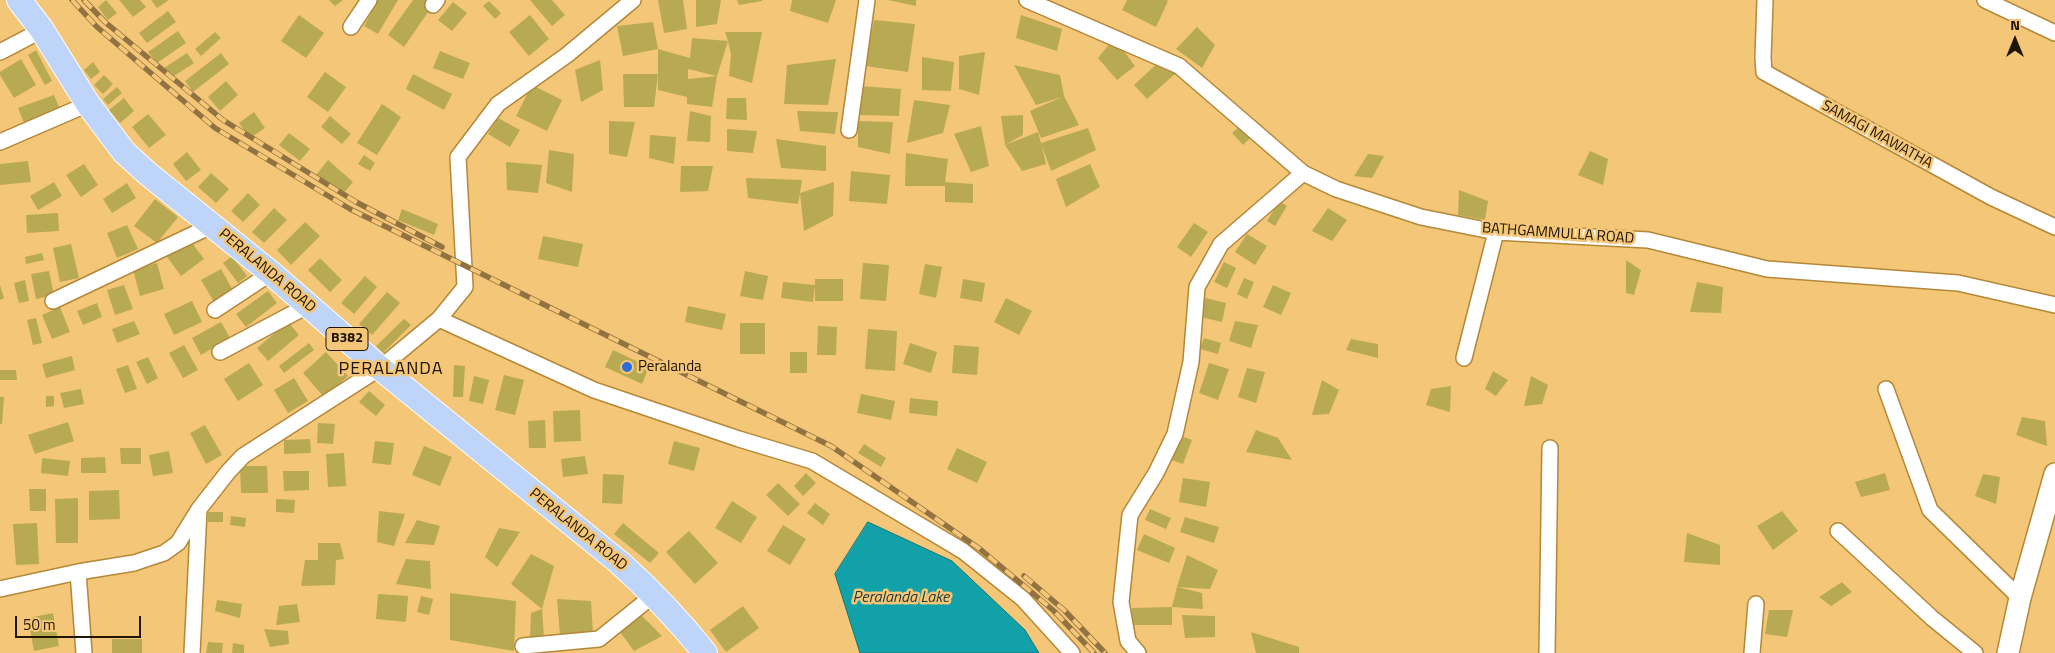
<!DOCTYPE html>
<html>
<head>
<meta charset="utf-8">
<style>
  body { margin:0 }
  #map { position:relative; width:2055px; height:653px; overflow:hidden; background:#f4c678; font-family:"Titillium Web",sans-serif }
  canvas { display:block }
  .north { position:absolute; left:1990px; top:15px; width:50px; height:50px; -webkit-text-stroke:4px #f4c678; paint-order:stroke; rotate:0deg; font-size:14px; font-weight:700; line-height:20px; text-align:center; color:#211400 }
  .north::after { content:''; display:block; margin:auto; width:18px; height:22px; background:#211400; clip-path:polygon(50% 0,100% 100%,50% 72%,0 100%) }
  .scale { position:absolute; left:15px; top:616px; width:126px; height:22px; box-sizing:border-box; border:2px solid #211400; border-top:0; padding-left:6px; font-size:15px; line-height:18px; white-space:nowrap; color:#211400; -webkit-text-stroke:4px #f4c678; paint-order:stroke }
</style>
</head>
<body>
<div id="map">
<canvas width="2055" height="653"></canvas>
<div class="north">N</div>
<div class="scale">50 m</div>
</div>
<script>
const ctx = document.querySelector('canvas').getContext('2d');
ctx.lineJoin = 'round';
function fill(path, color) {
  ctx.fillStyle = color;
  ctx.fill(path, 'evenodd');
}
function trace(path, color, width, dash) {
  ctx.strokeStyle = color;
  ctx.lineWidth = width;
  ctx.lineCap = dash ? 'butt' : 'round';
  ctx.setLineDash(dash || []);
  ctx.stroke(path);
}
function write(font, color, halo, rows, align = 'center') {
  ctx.font = font + ' "Titillium Web",sans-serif';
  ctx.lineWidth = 5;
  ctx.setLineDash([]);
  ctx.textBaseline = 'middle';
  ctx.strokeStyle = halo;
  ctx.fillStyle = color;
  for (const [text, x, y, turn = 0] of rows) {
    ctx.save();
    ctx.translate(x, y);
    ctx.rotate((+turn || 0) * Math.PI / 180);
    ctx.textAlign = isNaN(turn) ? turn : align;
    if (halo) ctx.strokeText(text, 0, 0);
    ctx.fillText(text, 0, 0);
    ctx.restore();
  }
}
const water = new Path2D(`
  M868 522 952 561 1025 630 1039 653H860L835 574Z`);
const building = new Path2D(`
  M106 0 117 13 108 20 98 7Z
  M119 0H140L146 7 133 17Z
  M151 0H169L157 8Z
  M329 0H343L335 6Z
  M378 0H398L378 34 364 26Z
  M413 0H426L433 5 404 47 388 35Z
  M530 0H552L565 15 552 26Z
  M658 0H683L687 29 664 33Z
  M696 0H721L717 24 696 27Z
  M737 0H762V1L739 5Z
  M792 0H836L828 23 790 11Z
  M888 0H916V6Z
  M1127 0H1166L1168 1 1156 27 1122 10Z
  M489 1 501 13 495 19 483 6Z
  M453 2 467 13 452 31 438 20Z
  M168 11 176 22 147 43 139 33Z
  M299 15 324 33 306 58 281 41Z
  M530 15 549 39 529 56 509 32Z
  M1021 15 1062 29 1057 51 1016 38Z
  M874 20 915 24 908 72 865 66Z
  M653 22 658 49 623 56 617 26Z
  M1197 27 1215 45 1202 68 1176 49Z
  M178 31 186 43 157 63 148 52Z
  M215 32 221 38 201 56 195 49Z
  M725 32H762L752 83 729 76 731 54 728 41 717 76 712 107 687 104V97L658 90V74L654 107H624L623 74H658V49L690 58 692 38 728 41ZM688 69 717 76 688 79Z
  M1114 38 1135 66 1117 80 1098 58Z
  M36 50 52 81 45 85 28 55Z
  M440 51 470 63 463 79 433 68Z
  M985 52 979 95 959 89V56Z
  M187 53 194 63 171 78 164 68Z
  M221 53 229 64 193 92 185 81Z
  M922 57 954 62 951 91 922 90Z
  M21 59 36 85 14 98 0 75V72Z
  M836 59 828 105 784 104 787 65Z
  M1162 59 1176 73 1147 99 1134 85Z
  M600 60 603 90 581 102 575 70Z
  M93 62 100 72 91 79 84 70Z
  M1014 65 1060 75 1064 96 1079 125 1041 138 1030 111 1062 97 1036 105Z
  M325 72 346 87 328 112 307 97Z
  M413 74 452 94 444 110 406 89Z
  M104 75 113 84 103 94 94 85Z
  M226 81 238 95 220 111 208 97Z
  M532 85 562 100 547 131 516 116Z
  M860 86 901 89 899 116 858 115Z
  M117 87 122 93 108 105 103 99Z
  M54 95 60 109 24 123 18 108Z
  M124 98 134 111 120 123 109 110Z
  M727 98H746L747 120 726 119Z
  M914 100 950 105 943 133 907 143Z
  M382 104 401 117 377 155 357 143Z
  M690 111 711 116 710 142 687 141Z
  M797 111 838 112 835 134 800 131Z
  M254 112 265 128 250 138 239 123Z
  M148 114 166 135 149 148 132 127Z
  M1023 115V135L1005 145 1001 116Z
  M330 116 351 134 342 144 321 127Z
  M498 118 520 130 510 147 488 134Z
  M609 121 635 122 627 157 609 154Z
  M858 121 893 122 890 154 858 147Z
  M1246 121 1256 132 1243 145 1232 133Z
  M981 126 989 166 971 172 954 134Z
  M1088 128 1096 150 1051 171 1042 146 1046 164 1022 171 1005 145 1038 132 1041 143Z
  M727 129 757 131 753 153 727 151Z
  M289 133 310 149 300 161 279 145Z
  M650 135 676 137 674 164 649 158Z
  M776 139 826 146V171L781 168Z
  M549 150 574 154 572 192 546 183Z
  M1590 151 1608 159 1603 185 1578 175Z
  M187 152 201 170 186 181 173 164Z
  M906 153 948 159 945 182 973 184V203L945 202V186H905Z
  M1368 154 1384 156 1372 178 1354 176Z
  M364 155 375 163 370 171 358 164Z
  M328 160 353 182 341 196 316 175Z
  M28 161 31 182 0 185V164Z
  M506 162 542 165 538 193 507 190Z
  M84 164 98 185 81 197 66 175Z
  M1090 164 1100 187 1066 207 1056 179Z
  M681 166H713L708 191 680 192Z
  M851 171 890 175 887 204 849 201Z
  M211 173 229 189 216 203 198 187Z
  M746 178 802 180 800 193 834 182 833 216 804 231 800 193 798 204 748 198Z
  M54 182 62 196 38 210 30 196Z
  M127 183 136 198 112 213 103 199Z
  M1459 190 1488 201 1485 220 1458 215Z
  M248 193 260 205 243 222 231 211Z
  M155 199 178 217 157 243 134 226Z
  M1279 201 1287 206 1275 226 1267 221Z
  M274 208 287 220 264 243 252 232Z
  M1328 208 1347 220 1332 241 1312 231Z
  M402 209 438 224 434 235 398 220Z
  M58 213 59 231 27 233 26 215Z
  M305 222 320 236 291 265 277 250Z
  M1194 223 1208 232 1191 257 1177 247Z
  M127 225 138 249 117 258 107 233Z
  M1247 234 1267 246 1255 265 1235 252Z
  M543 236 583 244 578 267 538 259Z
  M190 240 204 259 181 276 167 257Z
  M71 244 79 278 60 282 53 248Z
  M42 253 44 260 26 264 25 257Z
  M232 256 247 276 238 283 223 263Z
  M320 258 342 280 330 292 308 270Z
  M1626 260 1641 270 1634 295 1626 293Z
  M1224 262 1236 268 1227 288 1214 282Z
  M157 263 164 289 140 296 133 270Z
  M863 263 889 265 886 301 860 299Z
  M925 264 942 267 936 298 919 294Z
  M221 269 235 294 216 305 201 280Z
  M49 271 54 295 36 299 31 274Z
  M745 271 768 276 763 300 740 296Z
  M365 276 377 287 354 314 341 303Z
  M1244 278 1254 282 1247 299 1237 294Z
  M815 279H843V301H815Z
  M963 279 985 283 982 302 960 298Z
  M25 280 29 301 19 303 14 283Z
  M783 282 815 285 813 302 781 298Z
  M1697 282 1723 287 1721 313 1690 312Z
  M0 285 4 298 0 300Z
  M124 285 133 309 115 315 107 290Z
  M1273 285 1291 293 1281 315 1263 307Z
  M268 291 277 303 246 327 236 314Z
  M387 292 400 303 372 335 359 324Z
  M1201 297 1226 303 1222 322 1196 316Z
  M1006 298 1032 311 1019 335 994 322Z
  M192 301 202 322 174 335 164 314Z
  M97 303 102 317 83 325 77 311Z
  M688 306 726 314 722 330 685 322Z
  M60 307 70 332 52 339 42 315Z
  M36 318 42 343 33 345 27 320Z
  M404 319 411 325 383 353 376 346Z
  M134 321 140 334 117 343 112 329Z
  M1235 321 1258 325 1251 348 1229 341Z
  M221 322 230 338 201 355 192 338Z
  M288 322 299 335 268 361 257 348Z
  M740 323H765V354H740Z
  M818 326 837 327 836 355H817Z
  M868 329 897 331 895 371 865 369Z
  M1204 338 1221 343 1218 354 1200 349Z
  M1351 339 1378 344V358L1346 350Z
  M309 343 314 350 284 373 279 366Z
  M910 343 937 352 931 373 903 364Z
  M184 345 198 370 183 378 169 353Z
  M954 345 979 347 977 375 952 373Z
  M613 350 649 367 642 384 605 367Z
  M326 352 348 376 324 397 303 373Z
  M790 352H807V373H790Z
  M72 356 75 370 46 378 42 364Z
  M148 357 158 378 147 384 136 362Z
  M249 363 263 385 238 401 224 379Z
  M1209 363 1229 369 1218 400 1199 393Z
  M128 365 137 389 125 393 116 369Z
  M454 365 465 366 463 397H453Z
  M1247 368 1265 372 1256 403 1238 397Z
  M0 370H16L17 380H0Z
  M1493 371 1508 380 1496 396 1485 389Z
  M504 375 524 380 515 415 495 410Z
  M474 376 489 380 483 404 469 401Z
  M1531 376 1548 385 1542 404 1524 406Z
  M294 378 308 401 288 413 274 390Z
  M1322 380 1339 390 1329 414 1312 415Z
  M1451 386 1450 412 1426 405 1431 389Z
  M81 389 84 404 64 408 60 393Z
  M369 391 385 405 376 416 359 402Z
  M861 394 895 401 891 420 857 413Z
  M46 396H54V406L46 407Z
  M0 397H4L2 424H0Z
  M910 398 938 401 937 416 909 413Z
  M580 410 581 441 554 442 553 411Z
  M2022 417 2045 421 2047 446 2016 435Z
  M545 420 546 448H529L528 421Z
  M68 422 74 441 35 454 28 435Z
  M318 423 335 424 333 444 317 443Z
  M205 425 222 455 206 464 190 433Z
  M1256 430 1278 438 1292 460 1246 452Z
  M1175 434 1192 440 1183 464 1166 458Z
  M310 439 311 453 284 454V440Z
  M375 441 394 443 391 465 372 463Z
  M674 441 700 448 694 471 668 464Z
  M864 444 886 458 881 467 858 453Z
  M424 446 452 457 440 486 412 475Z
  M120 448H141V464H121Z
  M957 448 987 462 977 483 947 469Z
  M169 451 173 473 153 476 149 455Z
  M344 453 346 486 328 487 326 454Z
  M585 456 588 474 563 477 561 459Z
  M105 457 106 473H81V458Z
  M42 458 70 461 68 476 41 473Z
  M240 466H267L268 493H241Z
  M283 471H309V490L284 491Z
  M806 473 816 483 803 496 794 486Z
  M1885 473 1890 490 1861 497 1855 482Z
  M603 474 624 475 622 504 602 503Z
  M1983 474 2000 477 1996 504 1975 496Z
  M1183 478 1210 482 1206 507 1179 502Z
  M778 483 800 504 788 516 766 495Z
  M29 489H46V511H30Z
  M119 490 120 519 89 520V491Z
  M78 498V543H56L55 499Z
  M276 499 295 500 294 513 276 512Z
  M732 501 757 517 741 543 715 528Z
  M815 503 830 514 823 525 807 513Z
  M1150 509 1171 518 1166 529 1145 520Z
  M379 511 405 514 394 546 377 542Z
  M1782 511 1798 531 1773 550 1757 526Z
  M208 512H223V522H208Z
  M231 516 246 518 245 527 230 525Z
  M1185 517 1219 527 1214 543 1180 532Z
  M417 520 440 526 434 545 405 543Z
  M37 523 39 564 16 565 13 524Z
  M623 523 659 553 650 563 614 534Z
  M783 525 806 539 790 565 767 551Z
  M499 528 520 532 497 567 485 557Z
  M689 531 718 563 695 584 666 552Z
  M1687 533 1720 545V565L1684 562Z
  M1144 534 1175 548 1169 563 1137 550Z
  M318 543H340L344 559 336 560 335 585 301 586 305 560H318Z
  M531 554 554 566 542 609 544 638H530L531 613 542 609 511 584Z
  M1187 555 1218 570 1210 589 1177 587Z
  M406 559 430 561 431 589 396 584Z
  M1842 582 1852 592 1831 606 1819 597Z
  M1177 587 1202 593 1203 609 1172 607Z
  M450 593 516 601 514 651 450 640Z
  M378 594 408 596 406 622 376 619Z
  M421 596 433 599 429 615 417 612Z
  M557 599 591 601 593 634 560 635Z
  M217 600 242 604 240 618 215 611Z
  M297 604 300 622 276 625 279 606Z
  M743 606 759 628 726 652 710 630Z
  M1172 607V625H1132V608Z
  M1769 610H1793L1787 637 1765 634Z
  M53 613 59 646 34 651 28 618Z
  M641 615 662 636 634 651 620 632Z
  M1182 615 1215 616V637L1185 638Z
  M264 629 288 631 289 644 270 647Z
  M1251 632 1299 647V653H1256Z
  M112 639H142V653H112Z
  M208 642 223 643 222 653H206Z
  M233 643 244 645V653H232Z`);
const street = new Path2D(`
  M1027 0 1179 66 1303 173 1336 189 1421 217 1496 232 1648 240 1767 269 1958 283 2055 305
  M1765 0 1763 58 1764 72 1991 197 2055 227
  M1985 0 2055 33
  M433 5 437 0
  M351 27 369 0
  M0 52 42 30
  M849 130 867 0
  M0 142 88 104
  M53 301 213 225
  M215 310 271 273
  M439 319 594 390 739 439 812 461 963 551 1023 599 1072 653
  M220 352 309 305
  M1464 358 1496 232
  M1886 389 1930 510 2020 598
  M1838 531 1932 618 1975 653
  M78 572 84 653
  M0 589 78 572 134 563 164 553 178 543 199 509 228 472 243 456 380 368 439 319 465 287 458 157 498 104 567 55 633 0
  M523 646 599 639 655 594
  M192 653 199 510
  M1138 653 1128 641 1121 602 1130 515 1156 473 1175 434 1191 362 1197 287 1221 244 1303 173
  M1547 653 1550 448
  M1752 653 1756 604`);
const secondary = new Path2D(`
  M2008 653 2020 598 2055 474`);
const primary = new Path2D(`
  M19 0 42 30 88 104 124 152 147 173 271 273 380 368 620 563C652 592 678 619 705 653`);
const rail = new Path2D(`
  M72 0 97 27 215 128 350 209 831 446 980 549 1054 611 1094 653
  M84 0 105 22 223 120 356 202 442 247
  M1024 576 1064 610 1105 653`);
const markers = [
  [627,367,6,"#2a6cd9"]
];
const shields = [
  [347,339,42]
];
const shieldNames = [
  ["B382",347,339]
];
const streetNames = [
  ["SAMAGI MAWATHA",1877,135,29],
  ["BATHGAMMULLA ROAD",1558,234,4],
  ["PERALANDA ROAD",267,271,40],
  ["PERALANDA ROAD",578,530,39]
];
const poiNames = [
  ["Peralanda",638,367]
];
const waterNames = [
  ["Peralanda Lake",901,598]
];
const quarterNames = [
  ["PERALANDA",391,370]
];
fill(water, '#12a1a8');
trace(water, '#167776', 1);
fill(building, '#b8aa53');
trace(street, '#b38838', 18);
trace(secondary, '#b38838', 24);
trace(primary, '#fff', 26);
trace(street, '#fff', 15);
trace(secondary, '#fff', 21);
trace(primary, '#bed4f8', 24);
trace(rail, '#917240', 5.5);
trace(rail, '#f4c678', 4, [11]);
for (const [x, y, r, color] of markers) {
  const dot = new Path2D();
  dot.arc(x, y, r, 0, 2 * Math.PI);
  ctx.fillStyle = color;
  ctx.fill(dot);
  trace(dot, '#f4c678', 2);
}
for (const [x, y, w] of shields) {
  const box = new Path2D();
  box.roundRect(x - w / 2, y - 11.5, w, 23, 4);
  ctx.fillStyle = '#f4c678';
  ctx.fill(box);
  trace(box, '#211400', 1);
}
write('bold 14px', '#211400', null, shieldNames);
write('15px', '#211400', '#f4c678', streetNames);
write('15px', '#211400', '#f4c678', poiNames, 'left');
write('italic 16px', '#1f3a3b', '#f4c678', waterNames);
ctx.letterSpacing = '1px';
write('18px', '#211400', '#f4c678', quarterNames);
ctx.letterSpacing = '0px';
</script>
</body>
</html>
